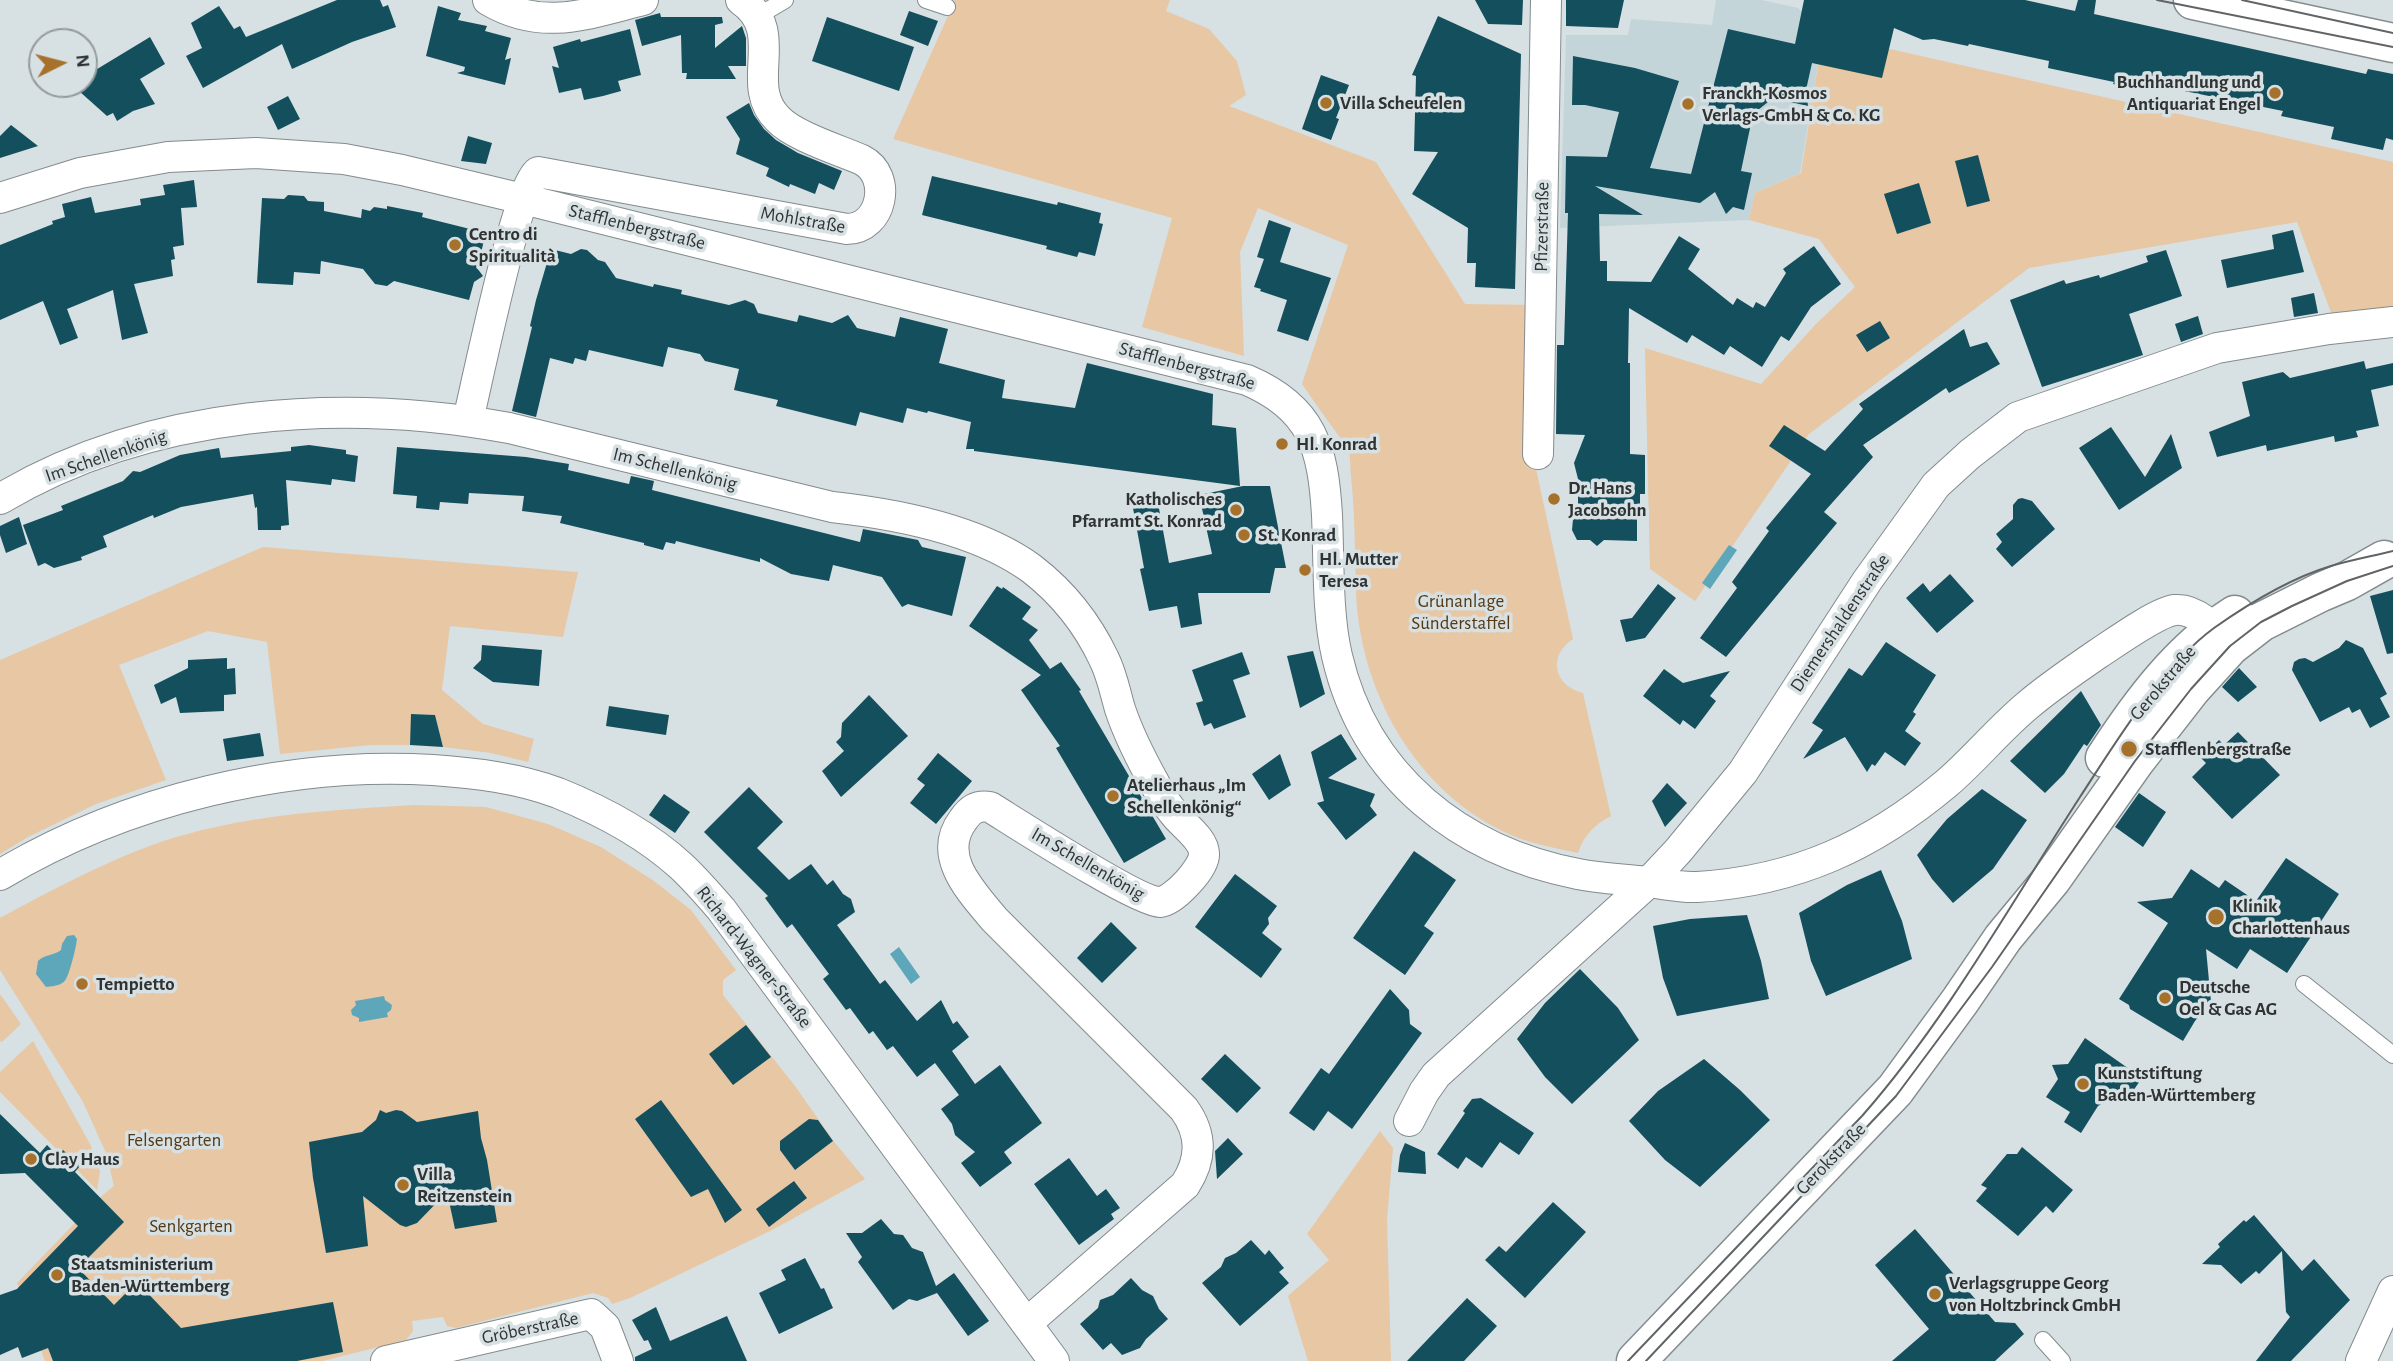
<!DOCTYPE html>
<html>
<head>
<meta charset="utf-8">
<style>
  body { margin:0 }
  #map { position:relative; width:2393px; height:1361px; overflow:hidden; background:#d7e0e3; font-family:"Alegreya Sans",sans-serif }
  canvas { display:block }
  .north { position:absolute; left:28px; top:28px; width:70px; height:70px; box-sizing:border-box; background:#d7e0e3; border:2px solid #949b9d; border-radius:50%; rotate:84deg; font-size:19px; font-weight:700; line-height:28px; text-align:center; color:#303334 }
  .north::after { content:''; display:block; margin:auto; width:24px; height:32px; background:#a6712b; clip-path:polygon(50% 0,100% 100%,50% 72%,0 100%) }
</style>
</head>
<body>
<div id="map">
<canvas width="2393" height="1361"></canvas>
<div class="north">N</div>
</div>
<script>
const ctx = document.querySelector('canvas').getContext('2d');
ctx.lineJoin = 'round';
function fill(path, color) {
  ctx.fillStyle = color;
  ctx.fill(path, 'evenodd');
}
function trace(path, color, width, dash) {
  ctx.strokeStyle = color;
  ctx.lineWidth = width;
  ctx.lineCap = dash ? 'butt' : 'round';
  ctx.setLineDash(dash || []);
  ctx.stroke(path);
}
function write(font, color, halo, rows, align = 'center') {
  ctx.font = font + ' "Alegreya Sans",sans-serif';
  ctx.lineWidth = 7;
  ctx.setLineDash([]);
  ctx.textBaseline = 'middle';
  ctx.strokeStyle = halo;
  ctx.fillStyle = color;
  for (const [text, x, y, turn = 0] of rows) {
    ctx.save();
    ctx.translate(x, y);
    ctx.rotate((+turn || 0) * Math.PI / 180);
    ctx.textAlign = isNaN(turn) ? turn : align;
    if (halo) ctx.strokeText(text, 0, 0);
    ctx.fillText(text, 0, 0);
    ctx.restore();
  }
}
const built = new Path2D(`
  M1716 0H1762L1798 8 1823 34 1800 173 1755 193 1749 220 1560 228 1566 35H1628L1631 19 1712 25Z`);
const green = new Path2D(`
  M955 0H1170L1166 11 1209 29 1237 61 1246 95 1229 106 1376 162 1465 304 1535 305 1533 455 1573 639C1547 656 1554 686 1583 693L1611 816C1594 825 1584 835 1578 853 1559 849 1539 845 1521 839 1421 801 1360 696 1356 592 1355 554 1355 514 1351 476 1350 468 1351 457 1348 449 1346 443 1339 437 1336 432 1324 416 1313 400 1302 384L1348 245 1258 208 1240 252 1244 356 1142 327 1172 218 893 139Z
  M1823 34 2393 162V308L2332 315 2297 222 2029 268 1809 434 1695 601 1650 569 1645 348 1761 384 1816 324 1855 287 1819 239 1749 220 1755 193 1801 173Z
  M263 547 578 572 563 637 450 626 442 690 483 724 534 739 528 762 491 753 443 747 435 715 412 714 410 745H371L280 754 267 642 208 631 119 665 166 780 96 804 28 837 0 854V660Z
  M415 805 486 807 548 824 601 847 654 881 691 910 736 970 723 980V995L795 1086 835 1143 865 1179 772 1230 630 1298 612 1304 608 1298 593 1293 456 1328 447 1326 443 1317 412 1321 413 1331 406 1340 323 1361H45L17 1283 98 1199 114 1186 106 1153 83 1102 0 970V918C50 891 102 863 155 844 238 815 328 810 415 805Z
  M0 994 21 1024 2 1042 0 1041Z
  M33 1041 90 1144 100 1172 97 1190 0 1092V1072Z
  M1380 1131 1393 1148 1387 1220 1391 1361H1308L1288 1296 1329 1260 1307 1234Z`);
const water = new Path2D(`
  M1729 545 1737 550 1710 589 1702 583Z
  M74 935 77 939C76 947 74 954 72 962 66 981 67 985 46 987L36 974 38 961C45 954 53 956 61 950L62 944 67 936Z
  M899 947 920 977 911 984 890 954Z
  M384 996 385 1000 392 1005 391 1010 387 1013 388 1017 359 1022V1018L352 1015 351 1010 356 1005 355 1001Z`);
const building = new Path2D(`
  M337 0H380L383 7 388 5 396 27 352 42 292 69 282 44 203 88 186 56 202 48 191 23 219 6 234 29 240 26 246 37Z
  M1475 0H1523L1522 25 1488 24Z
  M1566 0H1624L1618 28 1566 26Z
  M1804 0H2025L2075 11 2078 0H2096L2094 14 2366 74 2368 69 2393 74V140L2386 138 2383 150 2331 139 2334 127 2281 116 2283 111 2140 82 2139 90 2113 84 2114 82 2048 68 2049 61 1969 44 1968 46 1934 39 1923 40 1894 28 1882 78 1812 63 1806 90 1808 106 1773 98 1753 114 1741 171 1752 173 1744 210 1733 207 1726 214 1715 192 1700 203 1595 186 1643 215 1599 214 1600 261H1607V281L1651 282 1679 236 1700 249 1688 269 1733 305 1737 298 1753 308 1756 302 1765 307 1786 273 1783 269 1814 246 1841 284 1811 307 1789 341 1781 336 1762 367 1730 346 1724 355 1692 335 1687 343 1629 308 1628 363H1630V454L1645 455V494H1640V518H1637V541L1604 540 1597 546 1590 540H1577L1572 530 1573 519 1578 512V479L1574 463 1585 435 1556 434 1557 345H1564L1568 213H1565L1566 156 1607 157 1619 112 1585 105H1572L1573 56 1635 68 1679 81 1650 168 1691 174 1728 29 1795 44Z
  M438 6 461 13 458 20 487 26 485 31 511 38 505 60 511 58 505 85 457 73 464 71 465 67 426 56Z
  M909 11 938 21 928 46 900 35Z
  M660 13 661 17H722L723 23 715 25V48L742 26 746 38V66H728L736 79H686L687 73H682L681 35 642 46 635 20Z
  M1438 16 1521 54 1515 289 1475 287 1476 263H1467L1468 228 1412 194 1438 152 1414 151 1416 76 1412 75Z
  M827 17 914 47 899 91 812 61Z
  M630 29 641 75 618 81 621 91 603 96 584 100 581 88 559 93 552 66 559 68 553 47 580 39 581 42Z
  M150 37 165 64 140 79 155 104 133 111 117 121 113 113 107 116 79 91 84 86V77Z
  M1321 75 1349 85 1336 118 1339 119 1331 140 1302 129Z
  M288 96 300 119 278 130 267 107Z
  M749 103 754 115 764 129 776 140 798 153 842 171 834 190 819 183 815 194 790 184 789 187 766 176 769 168 736 154 740 139 726 117Z
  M11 125 38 146 0 158V136Z
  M468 136 492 143 486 164 461 161Z
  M1978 155 1990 201 1967 207 1955 161Z
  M932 176 1057 205 1058 202 1101 213 1099 223 1103 224 1095 256 1079 252 1077 257 1046 249 1047 246 922 215Z
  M194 180 197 207 181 208 184 245 173 247 175 259 171 260 173 276 134 284 148 333 122 340 113 290 67 309 78 338 60 345 43 301 0 320V245L53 224 52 221 65 217 62 204 91 197 95 213 141 205 140 199 165 195 163 185Z
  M1919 183 1931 223 1897 234 1884 194Z
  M288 195 304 196 308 201 324 202V211L361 218 362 209 370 211 374 207 387 209V206L423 213 422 217 486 233 477 268 483 276 474 282 469 300 394 281 387 286 375 284 363 269 321 261 320 274 294 272 293 285 257 283 262 198 284 199Z
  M1269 220 1291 228 1280 262 1331 278 1308 341 1277 331 1287 300 1260 291 1261 289 1254 287 1264 259 1257 257Z
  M2293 230 2304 272 2227 288 2221 260 2274 249 2272 235Z
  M551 249 571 254 581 249 587 250 598 260 605 262 616 278 653 287 654 284 682 290 681 294 729 305 745 300 754 304 758 313 797 322 799 315 832 323 848 315 857 328 895 337 900 317 948 329 939 363 1005 380 1002 398 1075 408 1087 363 1213 394 1212 425 1236 428 1240 486 974 451V449H966L971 422 928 411 927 413 907 408 903 423 860 412 856 426 776 406 778 400 734 390 739 369 705 361 700 354 668 347 663 367 589 350 586 361 575 358 573 364 550 358 536 417 512 411 532 327 530 326 536 300Z
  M2166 250 2182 296 2129 314 2143 355 2042 387 2010 300 2064 280 2066 284 2099 275 2100 278 2148 262 2146 256Z
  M2314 293 2318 313 2294 317 2291 298Z
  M2198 316 2203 334 2181 342 2175 324Z
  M1880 321 1890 338 1867 352 1856 335Z
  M1964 329 1970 347 1987 342 2000 364 1949 393 1946 388 1863 445 1873 457 1824 512 1837 523 1726 657 1700 638 1737 588 1732 582 1769 531 1766 528 1811 474 1769 446 1784 425 1825 451 1863 409 1859 404Z
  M2364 361 2366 369 2393 363V385L2371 390 2379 426 2356 431 2358 437 2335 442 2334 436 2267 451 2266 445 2217 457 2209 432 2250 416 2242 382 2283 372 2290 378Z
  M2111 427 2145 477 2171 434 2182 468 2119 510 2079 448Z
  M309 445 346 450V454L358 456 355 482 332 479 331 485 286 480 289 525 281 526V530H258L257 507 255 508 253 494 181 507 154 518 153 515 103 536 107 547 81 557 82 560 54 568 45 563 38 566 23 525 63 510 61 506 123 481 133 471 140 472 180 455 219 448 221 458 291 451V447Z
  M397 447 526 457 569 464 568 470 629 484 631 476 654 481 652 490 860 542 863 529 918 540 922 547 966 557 952 616 908 604 902 607 882 577 833 565 829 581 791 574 760 558V562L676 541 675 544 666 542 663 550 644 545V543L560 523 562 516 522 511 524 496 469 493 468 504 440 502 439 510 416 508 417 496 393 494Z
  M1243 486H1270L1286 568H1275L1270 593H1198L1202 624 1181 628 1177 606 1149 611 1140 569 1144 568 1133 508 1158 503 1169 563 1212 554 1199 495Z
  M2022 498 2032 501 2055 529 2012 567 1996 549 2002 542 1996 534 2013 519V505L2018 499Z
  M19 517 27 544 6 553 0 535V526Z
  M1950 574 1974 601 1937 633 1906 598 1923 583 1930 592Z
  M1658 584 1676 598 1645 638 1626 642 1620 620 1632 618Z
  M997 586 1002 589 1003 587 1031 607 1022 619 1038 630 1029 640 1050 669 1061 662 1081 690 1079 691 1166 839 1124 863 1056 748 1060 746 1021 690 1041 675 969 626Z
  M2393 590V653L2387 654 2370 596Z
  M2346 640 2363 648 2387 694 2380 698 2390 717 2370 728 2360 709 2352 713 2349 707 2320 722 2292 670 2294 662 2299 659 2305 658 2313 662 2339 648Z
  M1886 642 1936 675 1913 712 1916 714 1905 731 1921 743 1905 766 1885 752 1875 766 1872 764 1867 772 1845 737 1803 759 1823 730 1812 723 1849 668 1862 676Z
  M482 645 542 650 539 686 493 682 473 668 481 660Z
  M1313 651 1325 694 1300 708 1287 656Z
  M1242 652 1250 674 1233 680 1246 717 1214 729 1211 723 1204 726 1196 703 1203 701 1192 670Z
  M227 658V669L235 668 236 694 224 695V711L180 713 176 697 161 704 154 685 188 668V660Z
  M2239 668 2257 687 2238 702 2222 687Z
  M1664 669 1683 683 1730 671 1710 696 1716 701 1695 729 1683 720 1680 725 1643 696Z
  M2081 691 2101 725 2087 746 2084 744 2064 774 2045 793 2010 761Z
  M869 695 908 736 841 797 822 771 844 751 836 742 841 737 842 723Z
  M609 706 669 715 666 735 606 726Z
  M411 714 435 715 443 747 410 745Z
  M2238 732 2280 775 2232 819 2192 777 2206 763 2201 758 2219 740 2224 745Z
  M260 733 264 756 227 761 223 739Z
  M1341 734 1357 759 1328 778 1375 794 1370 806 1377 815 1346 840 1317 803 1324 801 1311 752Z
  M938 753 972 781 936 824 910 803 925 785 917 779Z
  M1280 754 1291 785 1269 800 1252 774Z
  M1667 783 1687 803 1665 827 1652 801Z
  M749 787 783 822 757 848 789 880 811 864 827 885 833 880 843 894 851 899 855 912 837 925 880 984 885 980 917 1021 941 1000 953 1024 957 1021 969 1037 952 1051 975 1084 1000 1065 1042 1123 1004 1152 1012 1163 980 1187 961 1163 975 1152 955 1135 952 1124 941 1109 959 1095 935 1063 917 1077 893 1046 887 1050 873 1031 869 1034 850 1008 846 1010 823 979 829 974 792 924 787 928 765 898 768 896 704 832Z
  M1982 789 2027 820 1993 869 1953 903 1932 879 1917 855 1947 819Z
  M2139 793 2166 812 2143 847 2115 827Z
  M664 794 690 812 675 833 649 815Z
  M1414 851 1456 880 1424 926 1434 933 1405 975 1353 938Z
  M2286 858 2339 894 2287 973 2250 949 2237 969 2206 949 2211 1002 2195 1021 2183 1041 2130 1009 2129 1005 2119 999 2168 923 2137 902 2172 898 2191 869 2219 888 2225 880 2256 901Z
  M1881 870 1902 921 1912 959 1826 996 1811 961 1799 913 1847 885Z
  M1235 874 1277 906 1268 918 1269 924 1262 933 1282 949 1261 978 1195 927Z
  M1747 915 1761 961 1769 999 1677 1016 1663 978 1653 926 1690 919Z
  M1111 922 1137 948 1102 983 1077 958Z
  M1580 969 1618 1008 1639 1040 1572 1104 1545 1077 1517 1039 1545 1003Z
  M1390 989 1409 1010 1410 1024 1422 1033 1352 1129 1328 1111 1314 1131 1289 1113 1321 1068 1329 1074Z
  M746 1025 771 1057 733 1085 709 1054Z
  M2085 1038 2142 1078 2126 1101 2117 1095 2098 1106 2081 1133 2064 1122 2070 1112 2046 1097 2058 1079 2052 1065 2068 1064Z
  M1225 1054 1261 1088 1237 1113 1201 1079Z
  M1704 1059 1740 1090 1770 1120 1700 1187 1665 1160 1629 1121 1658 1091Z
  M1481 1098 1534 1133 1519 1155 1500 1142 1482 1168 1466 1157 1458 1169 1437 1154 1465 1113 1463 1111 1472 1099Z
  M661 1100 742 1210 725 1223 708 1189 691 1197 635 1119Z
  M380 1110 386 1113 396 1110 402 1111 417 1122 478 1111 481 1138 487 1160 497 1222 455 1229 447 1192 417 1223 406 1227 400 1225 363 1196 368 1246 326 1253 313 1178 309 1142 362 1132 376 1120Z
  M0 1114 40 1153 47 1145 58 1156 63 1150 80 1166 75 1172 124 1222 78 1268 114 1305 137 1282 181 1328 333 1302 343 1352 297 1361H53L48 1348 22 1358 18 1347 0 1355V1295L17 1289 78 1226 25 1173 0 1174Z
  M809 1119 818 1120 833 1141 795 1170 780 1150V1141Z
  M1228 1138 1243 1154 1217 1179 1215 1151Z
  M1405 1143 1425 1152 1426 1174 1398 1172 1400 1155Z
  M2022 1147 2073 1190 2053 1213 2046 1206 2018 1236 1976 1201 1987 1188 1981 1185 2007 1154H2017Z
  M1069 1158 1097 1196 1106 1189 1120 1208 1111 1214 1114 1219 1079 1245 1034 1184Z
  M794 1181 807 1198 769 1227 756 1209Z
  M1553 1202 1586 1232 1525 1298 1485 1260 1499 1246 1506 1252Z
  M2254 1215 2302 1271 2314 1259 2350 1300 2291 1361H2256L2290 1317 2286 1312 2282 1251 2259 1274 2256 1271 2241 1284 2221 1265 2202 1264 2220 1247 2218 1244 2244 1220 2246 1222Z
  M881 1219 894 1234 903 1235 912 1248 923 1252 936 1286 954 1273 989 1321 968 1336 937 1293 917 1301 909 1299 893 1310 858 1262 862 1257 846 1233H862Z
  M1915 1229 1995 1322 2015 1323 2024 1334 1995 1361H1892L1929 1329 1875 1265Z
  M1251 1240 1265 1255 1269 1250 1284 1268 1279 1272 1289 1283 1240 1326 1202 1283 1221 1267 1225 1258 1236 1253Z
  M805 1258 821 1289 824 1288 833 1308 779 1334 759 1293 786 1280 781 1270Z
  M1131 1278 1142 1290 1153 1296 1159 1309 1168 1319 1146 1339 1140 1348 1122 1355 1111 1343 1103 1350 1080 1324 1098 1308 1100 1300 1113 1295Z
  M1467 1298 1497 1326 1464 1361H1407Z
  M656 1307 670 1341 727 1316 747 1361H635V1357L652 1349 648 1340 644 1341 632 1320Z`);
const lane = new Path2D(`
  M926 0 947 7
  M758 16 785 0
  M2304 984 2393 1055
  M2043 1340 2062 1361`);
const street = new Path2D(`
  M488 0C542 32 587 14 643 0
  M0 198 80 173 168 157 256 153 344 159 402 170 523 199 1247 380C1313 408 1323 449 1327 515 1329 559 1327 614 1337 656 1365 777 1460 851 1578 874 1602 879 1625 879 1648 882 1665 884 1681 888 1697 887 1796 881 1872 846 1947 783 1975 759 1999 729 2028 705 2049 687 2073 671 2096 655 2113 644 2157 612 2175 610 2196 608 2215 629 2227 643
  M468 420C477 383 517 186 538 172L847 229C882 229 893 176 862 160 839 150 794 136 778 119 742 84 788 32 741 0
  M1538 454 1546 0
  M0 499C149 410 342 397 509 428L832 507C896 514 979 530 1032 569 1063 593 1087 623 1104 659 1112 675 1115 692 1120 709 1129 736 1142 761 1156 786 1161 795 1166 804 1173 812 1181 824 1204 838 1204 854 1205 867 1174 901 1160 902 1138 902 1016 823 990 807 976 805 970 810 963 820 936 856 971 891 994 919L1184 1109C1202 1134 1202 1159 1185 1185L1027 1323
  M0 875C125 800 287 761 433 770 475 773 518 778 558 793 600 810 647 835 681 866 695 879 708 894 721 909L1054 1361
  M1409 1121 1424 1092 1436 1075 1649 882 1678 851 1743 772 1867 581 1936 485 1970 454 2018 417 2217 348 2329 329 2393 322
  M386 1361 591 1314 605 1327 618 1361
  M2361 1361 2393 1291`);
const secondary = new Path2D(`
  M2193 0 2393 43
  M2105 758C2140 704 2180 650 2235 615
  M1636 1361 1895 1090 1960 1001 2003 938 2051 880 2135 761 2191 689 2230 646 2261 622 2321 592 2347 581 2384 560`);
const tram = new Path2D(`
  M2157 0 2393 47
  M2242 0 2393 33
  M1628 1361 1862 1116C1947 1019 2010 905 2080 797 2116 742 2161 667 2214 628 2248 604 2291 578 2331 566 2351 560 2373 556 2393 551
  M1646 1361 1896 1096 1992 967 2135 761 2191 689 2230 646 2261 622 2292 606 2347 581 2393 566`);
const markers = [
  [2275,93,7,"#a6712b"],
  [1326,103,7,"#a6712b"],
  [1688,104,7,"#a6712b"],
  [455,245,7,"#a6712b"],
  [1282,444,7,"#a6712b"],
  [1554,499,7,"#a6712b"],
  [1236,510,7,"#a6712b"],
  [1244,535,7,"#a6712b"],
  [1305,570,7,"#a6712b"],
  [2129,749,9,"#a6712b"],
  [1113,796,7,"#a6712b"],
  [2216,917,9,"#a6712b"],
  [82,984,7,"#a6712b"],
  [2165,998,7,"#a6712b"],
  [2083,1084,7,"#a6712b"],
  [31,1159,7,"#a6712b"],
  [403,1185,7,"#a6712b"],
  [57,1275,7,"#a6712b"],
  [1935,1294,7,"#a6712b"]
];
const poiNames = [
  ["Buchhandlung und",2261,82,"right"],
  ["Antiquariat Engel",2261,104,"right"],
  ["Franckh-Kosmos",1702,93],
  ["Verlags-GmbH & Co. KG",1702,115],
  ["Villa Scheufelen",1340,103],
  ["Centro di",469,234],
  ["Spiritualità",469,256],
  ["Hl. Konrad",1296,444],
  ["Dr. Hans",1568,488],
  ["Jacobsohn",1568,510],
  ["Katholisches",1222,499,"right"],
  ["Pfarramt St. Konrad",1222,521,"right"],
  ["St. Konrad",1258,535],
  ["Hl. Mutter",1319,559],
  ["Teresa",1319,581],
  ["Stafflenbergstraße",2145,749],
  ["Atelierhaus „Im",1127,785],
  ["Schellenkönig“",1127,807],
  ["Klinik",2232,906],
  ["Charlottenhaus",2232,928],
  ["Tempietto",96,984],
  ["Deutsche",2179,987],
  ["Oel & Gas AG",2179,1009],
  ["Kunststiftung",2097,1073],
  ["Baden-Württemberg",2097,1095],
  ["Clay Haus",45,1159],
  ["Villa",417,1174],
  ["Reitzenstein",417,1196],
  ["Staatsministerium",71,1264],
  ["Baden-Württemberg",71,1286],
  ["Verlagsgruppe Georg",1949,1283],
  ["von Holtzbrinck GmbH",1949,1305]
];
const streetNames = [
  ["Mohlstraße",803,220,10],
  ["Stafflenbergstraße",637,227,14],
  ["Pfizerstraße",1542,227,-89],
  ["Stafflenbergstraße",1187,366,15],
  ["Im Schellenkönig",106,456,-19],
  ["Im Schellenkönig",675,469,14],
  ["Diemershaldenstraße",1840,623,-56],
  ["Gerokstraße",2163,683,-50],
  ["Im Schellenkönig",1088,864,30],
  ["Richard-Wagner-Straße",754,957,52],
  ["Gerokstraße",1831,1159,-46],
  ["Gröberstraße",530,1328,-12]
];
const parkNames = [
  ["Grünanlage",1461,601],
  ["Sünderstaffel",1461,623],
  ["Felsengarten",174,1140],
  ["Senkgarten",191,1226]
];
fill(built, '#c4d5da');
fill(green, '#e7c7a4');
fill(water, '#5ea7bb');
fill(building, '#134f5d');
trace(lane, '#838b8d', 18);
trace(street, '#838b8d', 32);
trace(secondary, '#838b8d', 41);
trace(lane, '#fff', 16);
trace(street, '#fff', 30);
trace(secondary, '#fff', 38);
trace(tram, '#606466', 2);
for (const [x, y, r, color] of markers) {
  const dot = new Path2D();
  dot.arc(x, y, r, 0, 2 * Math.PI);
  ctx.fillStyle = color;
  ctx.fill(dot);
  trace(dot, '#d7e0e3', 2.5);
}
write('bold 19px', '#303334', '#d7e0e3', poiNames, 'left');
write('19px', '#303334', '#d7e0e3', streetNames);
write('19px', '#553914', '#d7e0e3', parkNames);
</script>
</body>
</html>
